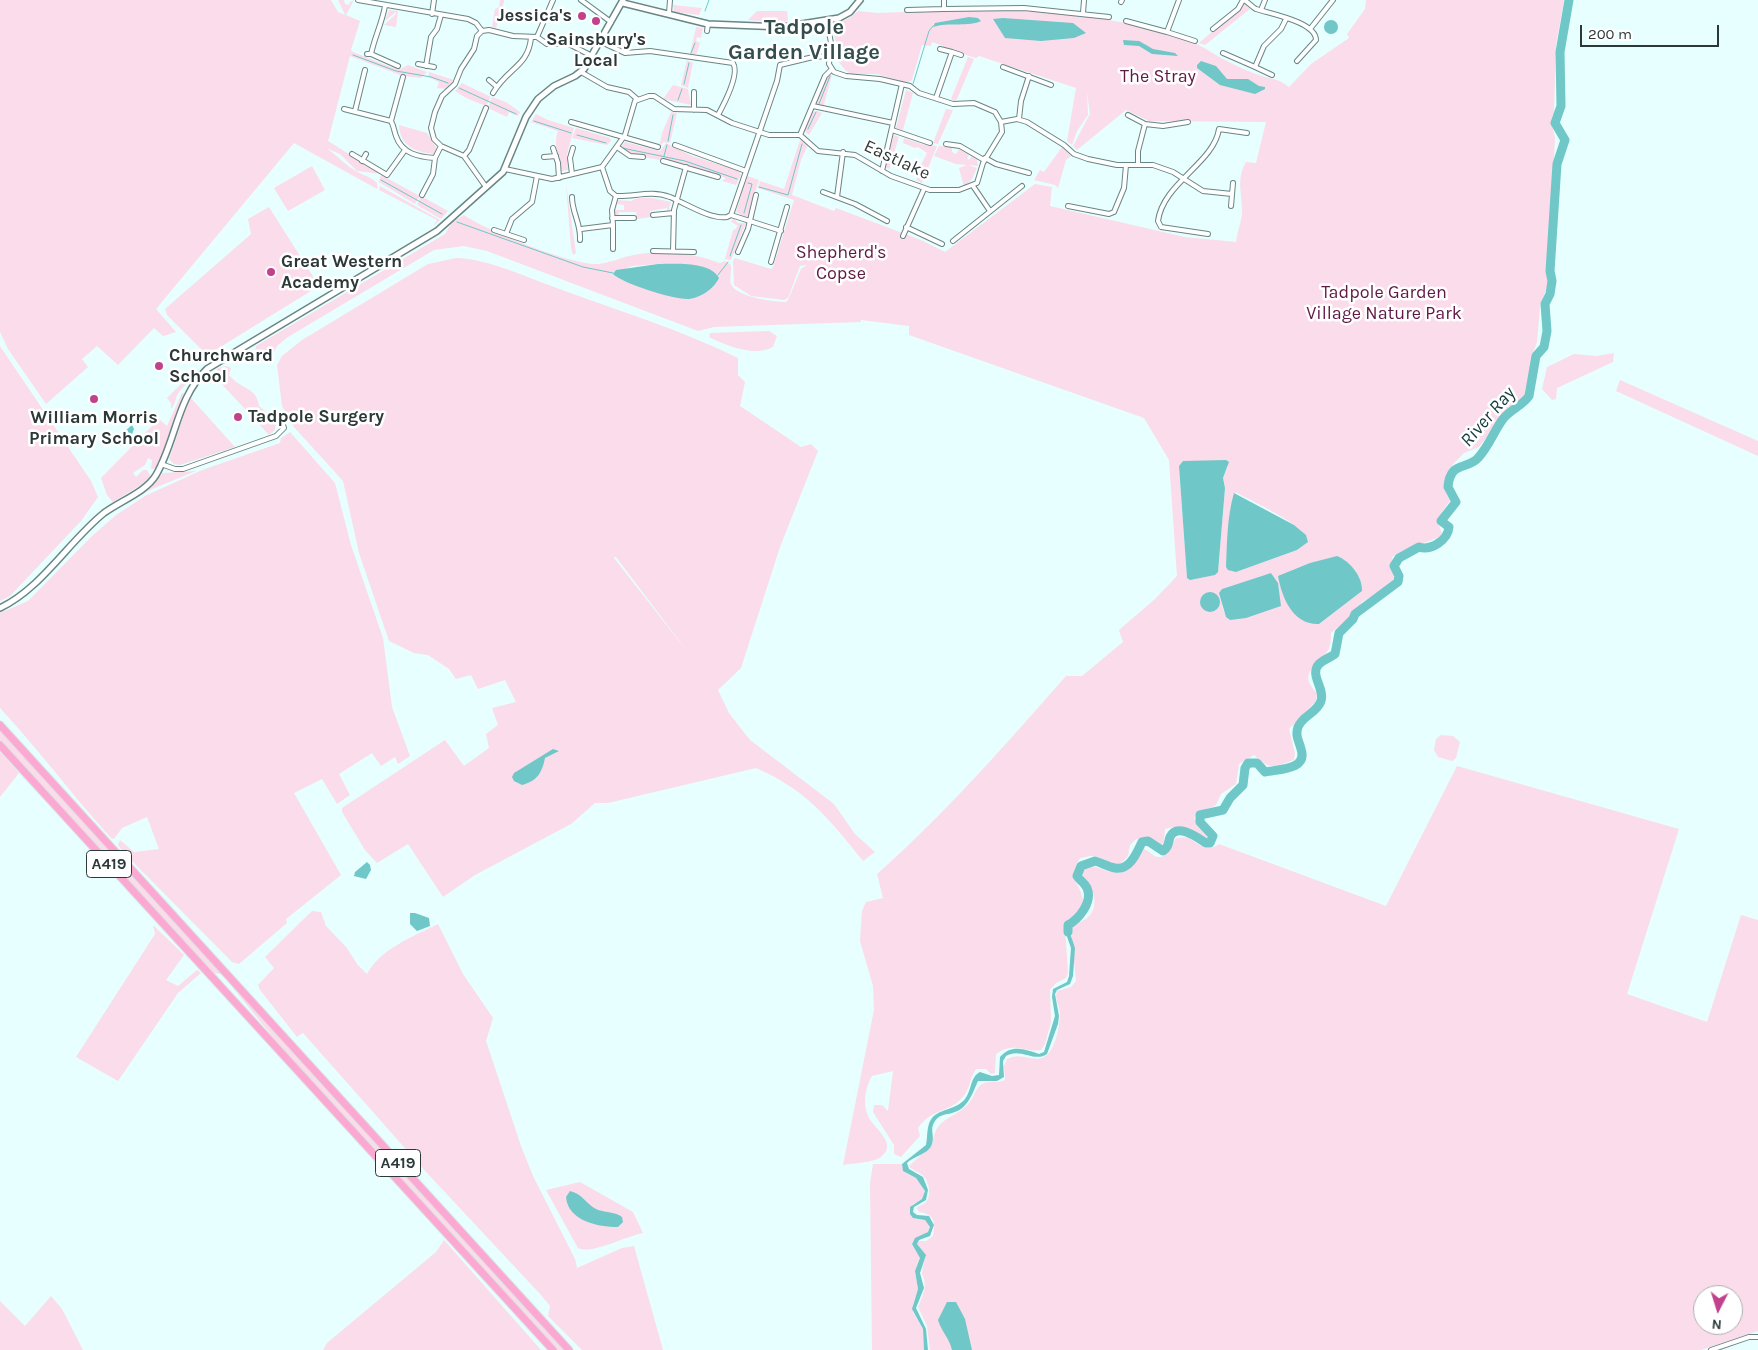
<!DOCTYPE html>
<html>
<head>
<meta charset="utf-8">
<style>
  body { margin:0 }
  #map { position:relative; width:1758px; height:1350px; overflow:hidden; background:#e7fffe; font-family:Karla,sans-serif }
  canvas { display:block }
  .north { position:absolute; left:1693px; top:1285px; width:50px; height:50px; box-sizing:border-box; background:#fff; border:1px solid #abb0b0; border-radius:50%; rotate:185deg; font-size:14px; font-weight:700; line-height:20px; text-align:center; color:#2d3939 }
  .north::after { content:''; display:block; margin:auto; width:18px; height:22px; background:#c1418c; clip-path:polygon(50% 0,100% 100%,50% 72%,0 100%) }
  .scale { position:absolute; left:1580px; top:25px; width:139px; height:22px; box-sizing:border-box; border:2px solid #2d3939; border-top:0; padding-left:6px; font-size:15px; line-height:18px; white-space:nowrap; color:#2d3939; -webkit-text-stroke:4px #fff; paint-order:stroke }
</style>
</head>
<body>
<div id="map">
<canvas width="1758" height="1350"></canvas>
<div class="north">N</div>
<div class="scale">200 m</div>
</div>
<script>
const ctx = document.querySelector('canvas').getContext('2d');
ctx.lineJoin = 'round';
function fill(path, color) {
  ctx.fillStyle = color;
  ctx.fill(path, 'evenodd');
}
function trace(path, color, width, dash) {
  ctx.strokeStyle = color;
  ctx.lineWidth = width;
  ctx.lineCap = dash ? 'butt' : 'round';
  ctx.setLineDash(dash || []);
  ctx.stroke(path);
}
function write(font, color, halo, rows, align = 'center') {
  ctx.font = font + ' Karla,sans-serif';
  ctx.lineWidth = 5;
  ctx.setLineDash([]);
  ctx.textBaseline = 'middle';
  ctx.strokeStyle = halo;
  ctx.fillStyle = color;
  for (const [text, x, y, turn = 0] of rows) {
    ctx.save();
    ctx.translate(x, y);
    ctx.rotate((+turn || 0) * Math.PI / 180);
    ctx.textAlign = isNaN(turn) ? turn : align;
    if (halo) ctx.strokeText(text, 0, 0);
    ctx.fillText(text, 0, 0);
    ctx.restore();
  }
}
const green = new Path2D(`
  M0 0H331L338 12 345 15 338 0H344L345 4 349 5 350 2 354 0 346 15 360 21 351 50 353 52 391 67 400 69 408 65 427 72 421 78 403 76 350 56 328 141 381 174 357 171 340 154 326 148C337 155 346 166 356 171 364 176 370 176 377 183V189L294 143 156 309 176 332 163 336 154 328 118 365 97 346 82 359 88 367 46 404 8 349 0 332Z
  M500 0H504V2L496 28 492 27 495 9 499 7Z
  M1366 0H1564L1556 45 1554 112 1551 120 1555 138 1548 284 1540 306 1537 342 1532 356 1525 396 1512 406 1479 447 1464 453 1453 464 1444 489 1450 501C1441 513 1435 518 1442 533L1440 537 1402 551 1392 557 1396 582 1362 602 1354 614 1331 633C1331 640 1331 646 1327 652 1316 668 1297 673 1317 693L1316 701 1289 729 1295 753 1294 760C1273 767 1271 771 1254 755L1239 764 1236 784 1221 794 1216 805C1208 810 1199 809 1194 818L1208 838H1204C1191 831 1181 824 1165 829L1164 842 1161 846 1149 838 1136 839 1130 845 1128 856C1111 876 1110 856 1092 856 1088 856 1083 858 1080 858 1066 881 1080 880 1083 900L1080 913 1067 921 1065 925 1068 973 1066 978 1056 983 1050 990 1051 1022 1045 1044 1041 1050C1023 1053 1015 1041 996 1054L995 1073 991 1074 986 1069H976C969 1080 970 1091 960 1100 946 1113 931 1109 918 1128L920 1136 901 1157 894 1154V1145L873 1112 874 1105H882L888 1111 893 1071 872 1076C865 1088 862 1105 869 1118 875 1129 898 1144 881 1157 873 1163 853 1163 843 1165L874 1010 873 986 860 941 862 911 866 902 883 898 877 874C945 814 1006 744 1066 676H1082L1123 642 1119 630 1155 599 1177 576 1169 460 1144 418 909 335V326L861 320V322L714 327 698 331 487 251 464 246 434 250 288 337 277 346 274 352 267 353 255 351 256 346 445 234 452 222 464 215C487 231 571 265 597 264 610 263 622 257 634 255 662 249 694 253 720 263L725 261 731 265C732 271 729 279 731 284 736 297 774 302 786 302L788 300 801 269 807 265 800 266 788 298 784 300 751 296 734 285 733 261 735 258 771 269 773 267 794 200 758 188 760 181 784 189 800 140 808 145 801 160 792 195 834 211 836 208 921 240 945 252 1035 184 1052 187 1050 206 1185 237 1236 242C1237 232 1242 221 1242 211 1242 193 1236 179 1246 162L1256 163 1266 122 1149 121 1126 110 1077 150 1073 146 1090 114 1087 92 1088 115 1077 131 1072 145 1067 141 1076 88 979 56 976 58 943 48V46L932 42 931 46 922 45 912 80 906 83 877 74H851L845 70 835 57 836 42 831 25 848 19 858 11 878 13C983 9 1090 4 1191 42 1206 47 1217 57 1231 63 1241 68 1252 73 1262 76 1274 80 1277 78 1289 87L1311 64 1349 38 1347 34 1365 9ZM658 264 686 265 719 278 714 285 687 299 625 281 613 274 632 266ZM1183 461 1228 466 1223 478 1225 488 1218 571 1187 578 1179 466ZM1234 493H1237C1255 503 1303 523 1308 542L1297 550 1236 572ZM1337 556C1350 561 1363 577 1362 591L1319 624ZM1271 573 1278 583 1230 620C1221 612 1221 600 1222 589Z
  M1244 4 1250 9 1205 45 1199 43Z
  M673 5 702 8 699 15 674 12Z
  M389 10 398 11 396 27 384 25 396 14V12L385 21Z
  M757 11H787L788 20 783 23 748 20Z
  M696 27 703 28 701 38 697 37 696 41 700 43 697 53 693 55 690 54Z
  M968 57 974 59 957 99 954 101 951 99Z
  M687 60 693 63 688 88 681 85Z
  M429 72 454 80 446 89 437 88 439 82 428 77Z
  M832 75 823 108 817 105 816 102 827 76Z
  M462 83 491 97 486 106 466 98 455 91Z
  M673 85 688 89 691 105 663 99Z
  M906 90 913 93 903 130 896 128Z
  M492 97 506 102 520 112 518 116 509 112 507 117 488 108Z
  M946 109 953 110 938 144 933 143Z
  M817 111 822 113 809 135 804 131 812 112Z
  M671 112 677 113 670 143 663 142 659 149 625 141 626 139 659 149 662 133Z
  M536 114 548 120 574 128 567 154 568 170 561 171C561 154 552 148 558 131L531 122Z
  M399 125 427 133 437 149 434 154C415 152 400 146 399 125Z
  M576 128 610 138 611 141 607 145 572 138Z
  M894 135 899 137 889 169 885 167Z
  M904 138 921 144 937 146 922 183 916 180 921 172 919 169 927 153 918 147 915 148 903 143Z
  M625 142 660 151 666 143 692 156 740 171 741 175 736 185 722 181 726 178C711 173 696 167 680 163 661 159 637 159 620 148Z
  M939 146 952 147V152L956 154 959 149 969 155 967 158 969 160 972 156 977 159 978 166 956 164 934 156Z
  M1062 147 1071 156 1066 160 1058 188 1055 185 1034 180 1040 170 1044 172Z
  M967 165 977 168 972 179 964 187 959 168Z
  M312 166 325 190 288 211 274 188Z
  M381 175 420 196 415 204 379 182Z
  M747 176 759 180 747 218 736 212Z
  M566 184 576 253 573 255 571 248Z
  M380 186 440 220 433 226 437 220 379 190Z
  M421 196 448 211 441 219 417 205Z
  M638 198H652L671 202 669 208 671 211 668 212 667 208 650 211 651 217 637 219 636 212H619L618 216H614V210H624V205L616 204 614 207 617 200 631 201Z
  M269 207 319 286 209 354 205 353 167 315 165 309 251 234 248 219Z
  M733 218 738 223H746L731 260 725 259 733 230 736 229 737 225 731 222Z
  M456 258C489 259 523 276 554 287 616 310 679 329 738 358V375L745 382 740 406 801 447 811 444 818 451 780 547 741 668 718 690 729 713 750 740 834 804 855 834 875 852 863 861C829 819 807 790 756 768L608 803H595L571 824 475 875 443 897 408 844 377 863 365 850 342 812V808L445 740 464 766 489 748 486 734 498 725 492 708 516 702 505 680 478 689 471 675 456 679 449 669 428 655 414 653 389 641 359 553 343 481 293 426 282 406 277 365 282 356 302 340 428 264ZM614 557H616L690 655 614 558Z
  M769 331 777 336 773 347C755 357 727 346 709 337L710 333Z
  M0 346 91 481 98 497 81 521 10 596 0 601Z
  M1614 353 1613 362 1557 388 1556 399 1552 400 1542 389 1547 367 1574 354 1597 356Z
  M226 366 231 368 229 375C241 390 256 386 259 406L276 420 275 430 269 435 218 380 215 374 218 368Z
  M184 376 190 378C187 384 184 386 180 391 175 396 176 404 171 409V403L167 398 184 381 182 378Z
  M1620 380 1758 441V456L1616 391Z
  M182 393 184 394 159 463 154 469H151L152 460 148 458 145 465 133 473 136 477 143 470H147L150 475 149 480 113 502 107 495 101 478 159 419 167 426Z
  M190 397 235 447 180 465 174 464 169 459Z
  M290 432 335 483 351 545 383 638 392 707 410 756 398 764 395 757 381 766 372 753 339 774 350 795 337 804 322 779 294 793 341 875 286 919 287 923 239 964 232 962 123 852 118 845 120 840 134 852 159 849 147 817 122 828 114 839 111 838C73 796 39 750 0 708V613L28 601 91 537 116 515 145 496 202 470 280 443 281 438Z
  M196 471 152 489 130 501 151 486 163 473Z
  M0 730 222 973 221 974 213 973 8 749 0 740Z
  M1441 735 1453 736 1460 742 1456 758 1452 761 1438 757 1434 750 1436 739Z
  M0 752 19 773 0 797Z
  M1457 766 1679 829 1627 994 1707 1022 1741 915 1758 920V1331L1701 1350H930L927 1326 918 1307C923 1295 928 1286 922 1274 923 1256 931 1261 917 1244L918 1241H926L933 1236C936 1222 934 1214 919 1212L917 1208C919 1205 924 1205 926 1202 932 1195 929 1180 922 1175 918 1171 913 1171 909 1166L932 1145C936 1115 953 1121 969 1103 974 1097 976 1087 982 1084 989 1080 997 1084 1005 1080L1004 1066 1007 1059C1023 1051 1032 1063 1044 1057 1055 1052 1060 1025 1060 1014 1060 1006 1054 999 1057 991L1071 987 1076 981 1071 929C1076 923 1081 922 1087 918 1101 906 1093 887 1082 877L1081 871 1086 865C1099 865 1115 879 1128 869 1134 865 1138 855 1143 849 1148 850 1149 852 1153 855 1166 863 1170 846 1176 838L1188 837C1198 844 1207 853 1219 844L1386 906ZM1703 1295H1733V1325H1703Z
  M312 911 321 912 326 926 347 948 357 964 367 974C380 949 414 936 438 924L463 974 493 1018 486 1041 521 1146 533 1176 575 1259 577 1268 622 1248 634 1246 663 1350H582L548 1316 550 1306 541 1295 427 1173 303 1033 297 1037 260 990 258 985 274 968 265 957Z
  M153 925 184 955 166 980 178 986 197 970 201 973 178 993 118 1081 76 1057 155 934Z
  M229 983 269 1025 565 1350H557L276 1041Z
  M873 1164H902L906 1173 916 1178 925 1191 922 1199 912 1205 913 1218 925 1220 930 1227 928 1232 913 1241 912 1244 920 1258 915 1271 918 1289 913 1304V1312L923 1329 924 1350H872L870 1183Z
  M580 1182 633 1212 643 1233C626 1236 591 1255 578 1248L546 1190Z
  M444 1240 541 1350H323L327 1343 436 1252Z
  M51 1296 62 1309 83 1350H0V1301L25 1326Z`);
const water = new Path2D(`
  M969 17 978 18 981 21C970 27 948 22 933 27L935 23Z
  M1003 18 1073 23 1086 33 1074 38 1041 41 1005 38 993 19Z
  M1324 27a7 7 0 1 1 14 0a7 7 0 1 1-14 0Z
  M1123 40 1139 41 1153 49 1175 53 1178 56 1152 54 1139 46 1124 45Z
  M1201 61 1216 66 1227 79H1248L1259 86 1265 87V89L1255 94 1220 85 1197 68V65Z
  M658 264C675 264 710 261 719 278 714 289 699 299 687 299 672 299 624 284 613 274L616 270Z
  M132 425 134 429 131 437 120 446 116 445 118 437Z
  M1226 460 1229 462 1223 478 1225 488 1218 572 1215 575 1190 580 1187 578 1179 466 1183 461Z
  M1234 493 1294 525 1306 535 1308 542 1297 550 1236 572 1228 570 1226 567C1227 542 1227 517 1234 493Z
  M1337 556C1350 561 1363 577 1362 591L1319 624C1293 625 1282 598 1278 576L1310 563Z
  M1271 573 1278 583 1281 606 1246 618 1230 620 1226 617 1219 593 1222 589Z
  M1200 602a10 10 0 1 1 20 0a10 10 0 1 1-20 0Z
  M553 749 559 751 545 758C542 773 537 781 522 785L514 781 512 777 514 773Z
  M367 862 370 865 371 870 366 879 354 876 355 872Z
  M410 913H415L429 918 430 926 417 931 410 924Z
  M1071 922 1072 925 1070 933 1075 948 1073 976 1070 984 1057 990 1055 994 1059 1016 1058 1024 1047 1054C1035 1063 1020 1047 1006 1056L1003 1061 1004 1077 997 1081H978C972 1094 968 1109 952 1113 945 1115 940 1114 935 1121 929 1129 935 1136 932 1144 929 1154 914 1156 907 1163L909 1169 923 1177 928 1190 926 1200 914 1207 913 1212 917 1215 929 1216 934 1225 930 1236 919 1240 917 1244 926 1255 920 1273 924 1288 916 1308 926 1329 928 1350H924L923 1329 912 1309 918 1289 915 1271 920 1258 912 1244 915 1238 928 1232 930 1227 925 1220 913 1218 910 1214V1207L922 1199 925 1191 916 1178 903 1171 902 1164 926 1145C928 1136 926 1126 932 1118 941 1108 956 1110 965 1099 972 1090 970 1077 980 1072L992 1076 999 1075 1000 1057C1011 1044 1025 1049 1039 1054L1044 1052 1055 1016 1052 997 1053 989 1067 982 1069 976 1071 948 1065 931 1066 925Z
  M570 1191C583 1194 585 1203 596 1209 604 1213 614 1211 622 1217L623 1222 618 1227C598 1227 568 1221 566 1197Z
  M947 1302H956L965 1319 972 1350H952C949 1337 942 1333 938 1320Z`);
const stream = new Path2D(`
  M705 11 709 0
  M691 53 695 43
  M353 55 396 71 431 77 448 83
  M684 84 689 63
  M913 84 929 31 933 26
  M459 88 516 114
  M678 100 682 89
  M819 104 830 76
  M534 121 571 133
  M808 129 816 112
  M577 135 606 143
  M668 141 673 115
  M622 148 685 161 737 179
  M664 156 667 145
  M381 180 442 214
  M759 187 788 195 802 144
  M744 213 752 184 748 183
  M457 222 583 267 613 273
  M730 256 741 225
  M718 275 728 262`);
const river = new Path2D(`
  M1068 932V925C1079 919 1093 902 1087 888 1085 883 1080 881 1077 876L1081 866 1095 861C1102 863 1108 867 1115 868 1130 871 1137 852 1142 842L1148 841 1163 851C1169 847 1168 843 1170 837 1177 822 1198 838 1206 843H1210L1213 836 1200 822V815L1223 810 1230 798 1243 785 1245 768 1248 763H1257L1265 772C1279 769 1308 770 1301 749 1299 741 1295 736 1298 727 1303 715 1317 713 1321 701 1325 688 1309 675 1319 664 1324 659 1330 658 1335 654L1339 633 1353 619 1355 614 1398 582 1399 576 1394 566 1399 558 1419 547C1431 551 1448 540 1449 527L1441 521 1456 502 1448 487C1450 461 1467 470 1478 458 1489 446 1494 431 1503 419 1510 410 1522 406 1529 396L1536 356 1544 347 1547 331 1545 304 1550 294 1552 281 1550 271 1557 164 1565 140 1555 123 1561 106 1560 52 1569 0`);
const street = new Path2D(`
  M358 0 468 19 476 23 482 31
  M553 0 537 37 547 44 567 43 592 56
  M581 0 611 22
  M1179 0 1167 32 1195 41
  M1244 0C1248 2 1252 7 1256 9 1271 14 1316 22 1316 40L1297 61
  M1121 2 1122 0
  M944 9 1024 8 1109 17
  M907 10 944 9V0
  M1261 10 1265 0
  M669 13 670 0
  M1083 13 1084 0
  M432 14 434 0
  M1126 21 1167 32
  M1213 29 1238 9 1243 0
  M1310 29 1333 0
  M707 31 708 24
  M599 41 625 53 650 51 733 63C740 74 724 104 718 115
  M952 52 961 55
  M1223 53 1255 67 1264 46 1281 29 1286 19
  M367 54H371L398 66
  M371 54C375 36 382 23 385 6
  M418 64 434 67
  M426 66 431 37 437 29 441 15
  M1003 67 1051 85
  M1255 67 1272 75
  M581 72 607 87 629 92 637 99
  M489 80 496 86
  M493 93C507 68 528 67 531 38
  M936 98 952 52 940 49
  M813 106 893 123
  M344 109 391 121C394 126 394 131 396 136 402 154 419 157 435 158
  M694 110V92
  M355 111 365 70
  M1128 115 1145 124 1138 151V165
  M1019 119 1021 101 1029 76
  M391 121 403 77
  M571 122 658 147
  M1001 122 1017 119 1027 122 1064 145 1074 154 1088 159 1117 165H1153L1173 172 1203 191 1232 194
  M1145 124 1163 126 1188 122
  M892 130 930 143
  M800 135 825 76 831 70
  M946 144 960 146 984 160
  M675 145 746 171
  M617 147 630 156 643 157
  M553 148 558 163 559 178
  M352 154 387 175 405 150
  M464 156 469 150 486 108
  M544 157 556 156
  M985 158 996 164 1029 173
  M362 161 366 154
  M663 161 718 177
  M602 167 610 191 616 196C634 197 651 190 670 197 685 203 711 220 727 217L731 215 777 81 780 65 813 57 829 56
  M505 169 552 179 602 167 625 135 635 101 649 96H654L674 109 707 110 732 123 769 135H800L818 151 855 155 891 176 930 190H959L977 183 983 163 1002 132 1001 122 995 112 974 103 953 104 919 93 910 86 880 79 846 76 834 72 829 64 831 43 827 21
  M882 171 902 84
  M572 174 570 158 573 148
  M973 186 990 211
  M486 187 464 156 441 146 434 139 431 128 435 112 442 96 455 84 461 69 474 49 477 36 482 31 489 30 513 36 537 37
  M823 192 855 204 887 221
  M422 195 433 174 435 158 441 146
  M572 197C572 213 581 223 580 240
  M837 197 843 152
  M1068 206 1109 214 1114 212 1124 188 1126 165
  M1231 206 1233 183
  M653 215 674 213
  M731 215 781 231
  M612 218H634
  M613 225V249
  M906 227 942 244
  M581 229 613 225 612 210 616 196
  M494 230 524 240
  M506 234 512 219 532 202 537 176
  M1208 234 1161 227 1158 221C1163 183 1214 163 1219 129L1247 133
  M903 236 924 189
  M953 241 1022 186
  M653 251 694 252
  M673 251 674 210 686 167
  M738 252 748 229 756 195
  M771 262 787 207
  M161 464 175 469H183L276 436 284 428 280 416
  M1711 1350 1749 1337H1758`);
const secondary = new Path2D(`
  M623 3 708 24 783 27 839 18 850 12 860 0
  M0 608C41 589 69 541 104 513 120 501 146 492 156 475 176 441 177 397 207 369L437 231 503 172 526 117 538 99 554 86 575 76 584 69 623 0`);
const highway = new Path2D(`
  M0 725 569 1350
  M0 745 553 1350`);
const markers = [
  [582,16,5,"#c1418c"],
  [596,21,5,"#c1418c"],
  [271,272,5,"#c1418c"],
  [159,366,5,"#c1418c"],
  [94,399,5,"#c1418c"],
  [238,417,5,"#c1418c"]
];
const shields = [
  [109,864,45],
  [398,1163,45]
];
const shieldNames = [
  ["A419",109,864],
  ["A419",398,1163]
];
const poiNames = [
  ["Jessica's",572,16,"right"],
  ["Sainsbury's",596,40,"center"],
  ["Local",596,61,"center"],
  ["Great Western",281,262],
  ["Academy",281,283],
  ["Churchward",169,356],
  ["School",169,377],
  ["Tadpole Surgery",248,417],
  ["William Morris",94,418,"center"],
  ["Primary School",94,439,"center"]
];
const parkNames = [
  ["The Stray",1158,77],
  ["Shepherd's",841,253],
  ["Copse",841,274],
  ["Tadpole Garden",1384,293],
  ["Village Nature Park",1384,314]
];
const streetNames = [
  ["Eastlake",897,160,25]
];
const waterNames = [
  ["River Ray",1488,417,-49]
];
const districtNames = [
  ["Tadpole",804,28],
  ["Garden Village",804,53]
];
fill(green, '#fbdcea');
fill(water, '#6fc7c8');
trace(stream, '#6fc7c8', 1);
trace(river, '#6fc7c8', 9);
trace(street, '#6a8585', 6);
trace(secondary, '#6a8585', 8);
trace(highway, '#dddfdf', 9);
trace(street, '#fff', 4);
trace(secondary, '#fff', 5);
trace(highway, '#fba9d3', 7);
for (const [x, y, r, color] of markers) {
  const dot = new Path2D();
  dot.arc(x, y, r, 0, 2 * Math.PI);
  ctx.fillStyle = color;
  ctx.fill(dot);
  trace(dot, '#fff', 2);
}
for (const [x, y, w] of shields) {
  const box = new Path2D();
  box.roundRect(x - w / 2, y - 13.5, w, 27, 4);
  ctx.fillStyle = '#fff';
  ctx.fill(box);
  trace(box, '#2d3939', 1);
}
write('bold 16px', '#2d3939', null, shieldNames);
write('bold 18px', '#2d3939', '#fff', poiNames, 'left');
write('18px', '#621844', '#fff', parkNames);
write('18px', '#2d3939', '#fff', streetNames);
write('italic 19px', '#123c3d', '#fff', waterNames);
write('bold 22px', '#344d4d', '#fff', districtNames);
</script>
</body>
</html>
